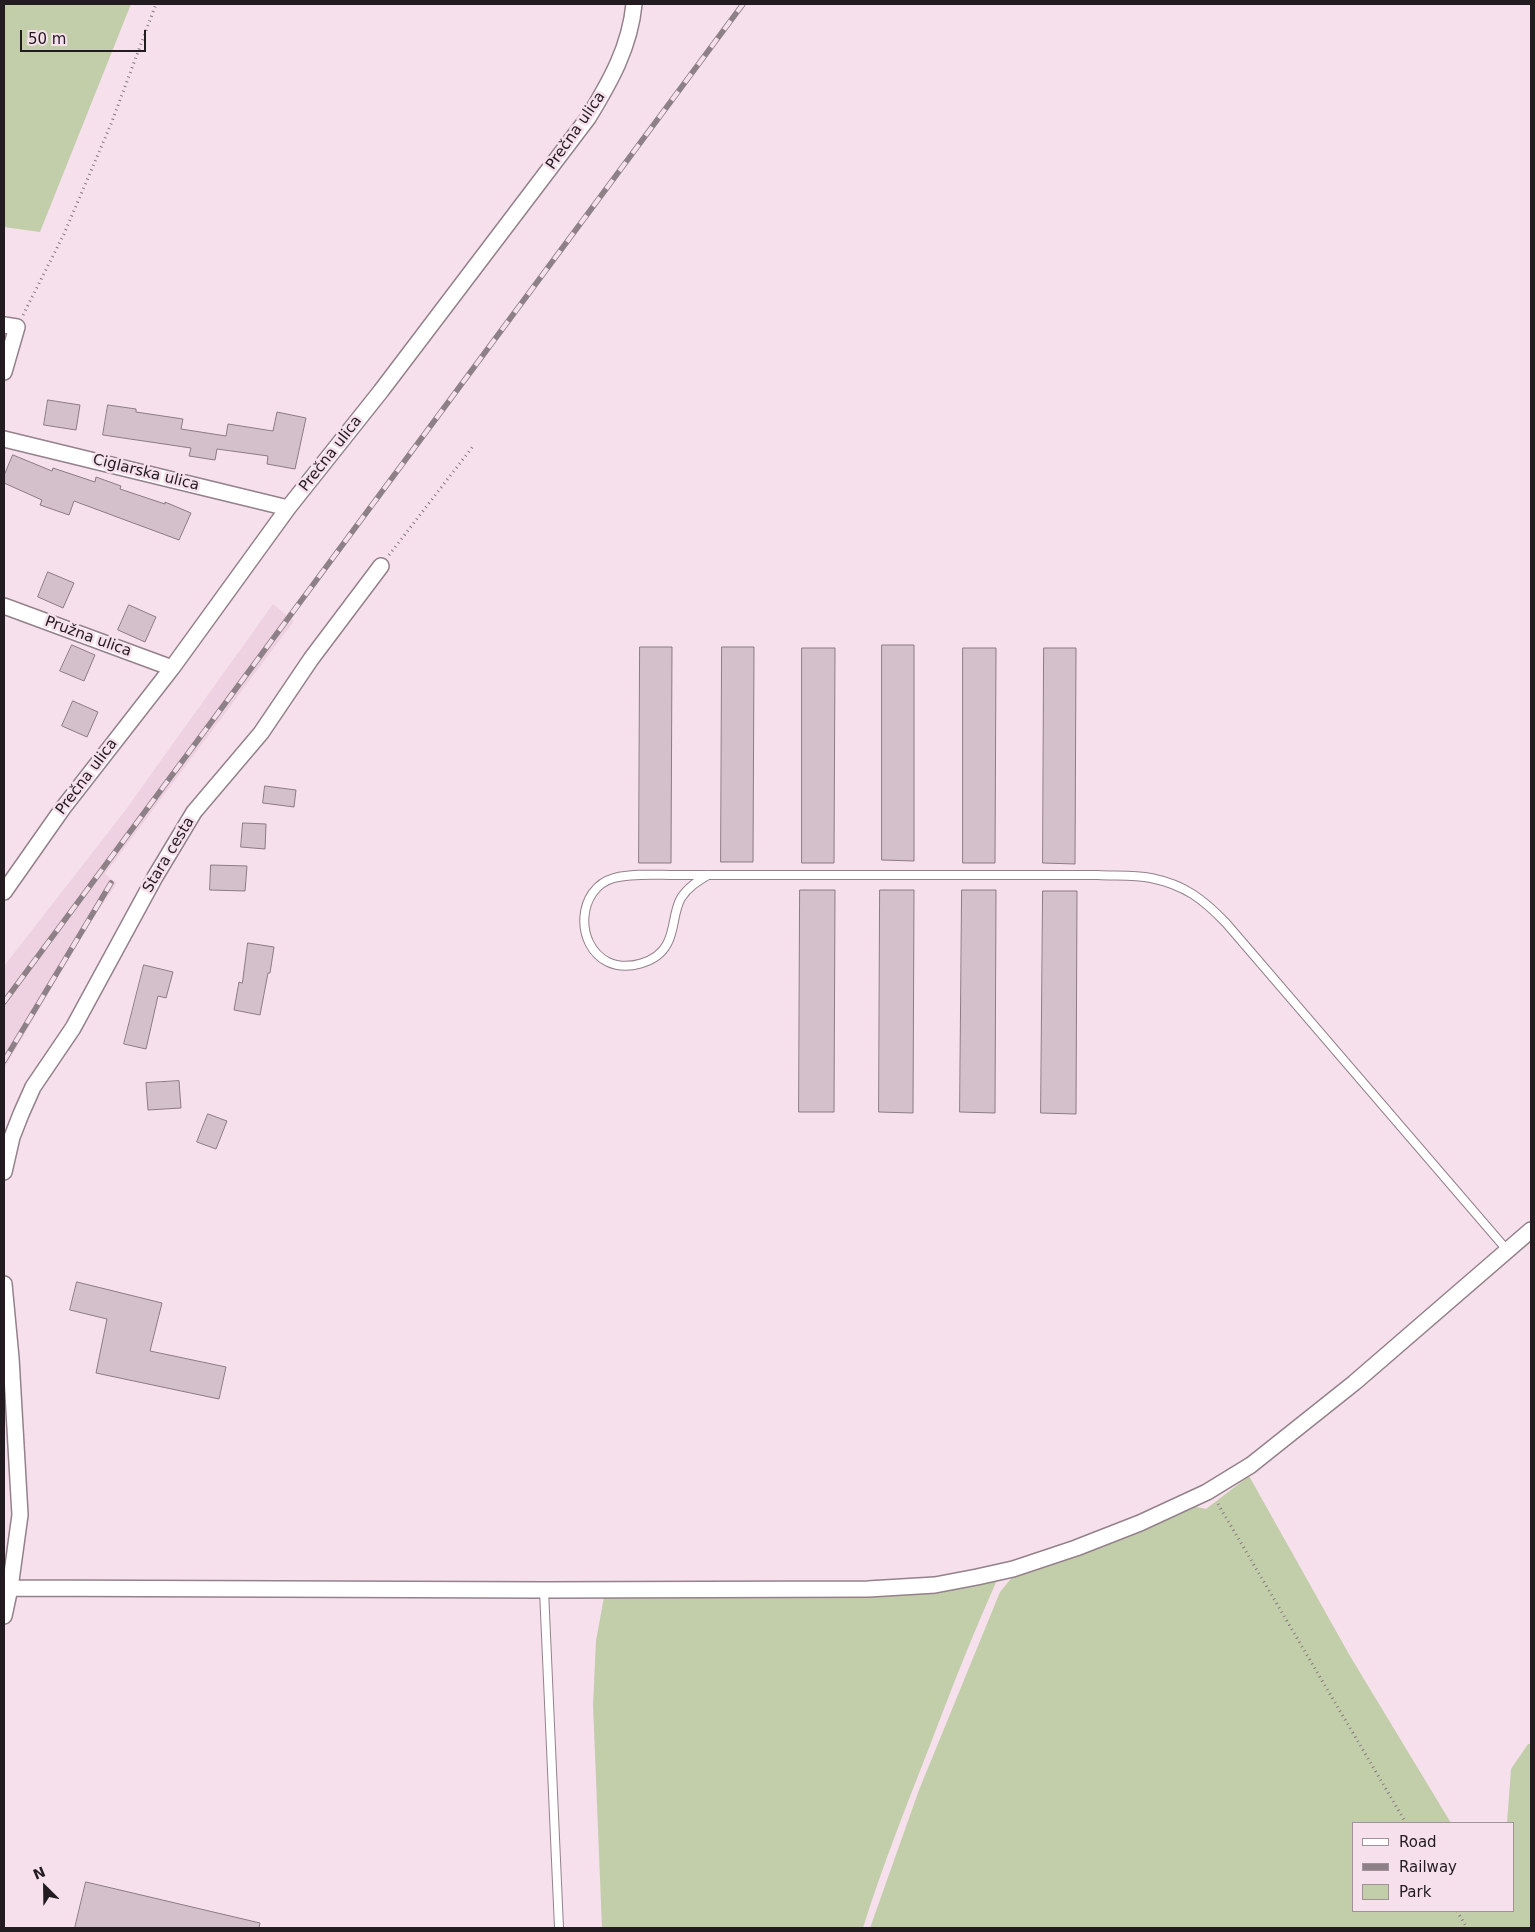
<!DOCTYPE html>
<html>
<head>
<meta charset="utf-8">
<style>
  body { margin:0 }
  #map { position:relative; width:1535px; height:1932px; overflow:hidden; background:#f5e0eb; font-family:"DejaVu Sans",sans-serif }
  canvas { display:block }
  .frame { position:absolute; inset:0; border:5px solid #221b1f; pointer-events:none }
  .legend { position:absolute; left:1352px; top:1822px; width:162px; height:90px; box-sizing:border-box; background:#f5e0eb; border:1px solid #a19199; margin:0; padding:6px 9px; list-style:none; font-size:15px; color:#221b1f }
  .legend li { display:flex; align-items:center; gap:10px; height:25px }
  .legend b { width:25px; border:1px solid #a19199 }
  .north { position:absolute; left:20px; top:1862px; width:50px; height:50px; -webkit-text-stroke:4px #f5e0eb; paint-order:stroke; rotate:337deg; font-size:14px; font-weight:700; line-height:20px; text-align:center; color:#221b1f }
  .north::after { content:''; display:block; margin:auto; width:18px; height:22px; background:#221b1f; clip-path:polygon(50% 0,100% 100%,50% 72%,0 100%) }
  .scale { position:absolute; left:20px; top:30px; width:126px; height:22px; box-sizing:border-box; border:2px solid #221b1f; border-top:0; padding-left:6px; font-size:15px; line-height:18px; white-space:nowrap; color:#221b1f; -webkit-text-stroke:4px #f5e0eb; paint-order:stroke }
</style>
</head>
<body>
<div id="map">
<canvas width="1535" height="1932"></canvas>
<div class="frame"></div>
<ul class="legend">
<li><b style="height:6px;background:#fff"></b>Road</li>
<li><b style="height:6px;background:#8e8087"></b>Railway</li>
<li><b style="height:14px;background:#c2ceaa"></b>Park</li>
</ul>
<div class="north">N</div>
<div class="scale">50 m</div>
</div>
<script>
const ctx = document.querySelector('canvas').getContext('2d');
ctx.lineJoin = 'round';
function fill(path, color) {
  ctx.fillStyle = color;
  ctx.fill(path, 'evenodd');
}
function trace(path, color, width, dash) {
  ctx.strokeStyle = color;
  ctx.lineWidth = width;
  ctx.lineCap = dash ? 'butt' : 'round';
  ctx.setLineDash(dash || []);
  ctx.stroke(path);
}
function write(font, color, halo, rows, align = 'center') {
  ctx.font = font + ' "DejaVu Sans",sans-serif';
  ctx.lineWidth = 5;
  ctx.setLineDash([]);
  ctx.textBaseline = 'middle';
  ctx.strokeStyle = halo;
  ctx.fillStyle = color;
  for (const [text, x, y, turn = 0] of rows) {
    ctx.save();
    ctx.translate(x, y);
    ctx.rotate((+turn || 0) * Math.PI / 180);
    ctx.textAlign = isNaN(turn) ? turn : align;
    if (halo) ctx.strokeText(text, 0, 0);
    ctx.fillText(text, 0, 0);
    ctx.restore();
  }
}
const built = new Path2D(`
  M273 604 294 621 105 874 117 883 88 926 4 1069V966L124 812Z`);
const green = new Path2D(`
  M4 4H131L40 232 4 227Z
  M1249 1476 1350 1656 1451 1823H1354V1911H1514V1823H1507L1511 1769 1528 1744H1531V1928H870L919 1790 1000 1592 1014 1575 1192 1506 1206 1509Z
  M998 1578C974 1631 953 1685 932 1740 908 1802 883 1864 863 1928H602L593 1705 596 1641 604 1597Z`);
const building = new Path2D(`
  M48 400 80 405 76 430 44 425Z
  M108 405 136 409V412L183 419 181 429 226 436 228 424 273 431 277 412 306 418 295 469 267 464 268 456 217 449 215 460 189 456 191 448 103 435Z
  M13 455 52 471 53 468 95 482 96 477 121 486 120 489 165 504V502L191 513 179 540 74 501 69 515 40 505 42 500 4 483V476Z
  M48 572 74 583 63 608 38 597Z
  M129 605 156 617 145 642 118 630Z
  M72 645 95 655 84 681 60 671Z
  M882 645H914V861L882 860Z
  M640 647H672L671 863H639Z
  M722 647H754L753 862H721Z
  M802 648H835L834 863H802Z
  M963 648H996L995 863H963Z
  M1044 648H1076L1075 864 1043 863Z
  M73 701 98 712 87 737 62 726Z
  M265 786 296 790 294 807 263 803Z
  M243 823 266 824 265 849 241 847Z
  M211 865 247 866 245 891 210 890Z
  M800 890H835L834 1112H799Z
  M880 890H914L913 1113 879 1112Z
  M962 890H996L995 1113 960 1112Z
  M1043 891H1077L1076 1114 1041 1113Z
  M248 943 274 947 270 973H268L260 1015 234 1010 239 982 242 983Z
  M144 965 173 972 166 998 158 996 146 1049 124 1044Z
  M179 1081 181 1108 148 1110 146 1083Z
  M208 1114 227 1121 216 1149 197 1142Z
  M77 1282 162 1303 150 1351 226 1367 219 1399 96 1373 107 1319 70 1310Z
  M86 1882 260 1923 259 1928H75Z`);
const path = new Path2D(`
  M23 315 64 234 111 124 156 4
  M389 555 474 445
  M1218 1504 1406 1823
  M1457 1911 1467 1928`);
const lane = new Path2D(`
  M708 875C698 881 688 887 681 898 673 912 675 930 667 944 657 963 627 971 608 962 574 945 577 888 614 878 634 873 656 875 676 875 716 875 756 875 796 875 873 875 950 875 1027 875 1051 875 1075 875 1098 875 1116 876 1134 875 1151 878 1185 885 1203 899 1226 923L1507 1250
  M544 1590 559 1928`);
const street = new Path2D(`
  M4 325 17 327 4 372
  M4 439 288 508
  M4 606 172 668
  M4 892 63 808 172 668 288 508 381 391 588 118C610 82 630 47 634 4
  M4 1172 12 1137 21 1114 33 1087 73 1028 155 877 194 812 261 733 311 659 381 566
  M4 1284 11 1358 20 1515 10 1588 4 1616
  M10 1588 544 1590 868 1589 935 1585 977 1577 1013 1569 1076 1548 1140 1523 1207 1492 1251 1465 1354 1383 1531 1230`);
const rail = new Path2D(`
  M4 1002 743 4
  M4 1061 111 883`);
const streetNames = [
  ["Prečna ulica",576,131,-55],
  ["Prečna ulica",331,454,-52],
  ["Ciglarska ulica",146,473,14],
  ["Pružna ulica",88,637,20],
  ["Prečna ulica",87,777,-53],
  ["Stara cesta",169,855,-59]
];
fill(built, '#efd2e1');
fill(green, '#c2ceaa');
fill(building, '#d4c0ca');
trace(building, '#8c7a84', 1);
trace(lane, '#94818b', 10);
trace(street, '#94818b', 18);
trace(path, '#887a81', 3, [1, 4]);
trace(lane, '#fff', 8);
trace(street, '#fff', 15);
trace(rail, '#8e8087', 5.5);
trace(rail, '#f5e0eb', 4, [11]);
write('15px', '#221b1f', '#f5e0eb', streetNames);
</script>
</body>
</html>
